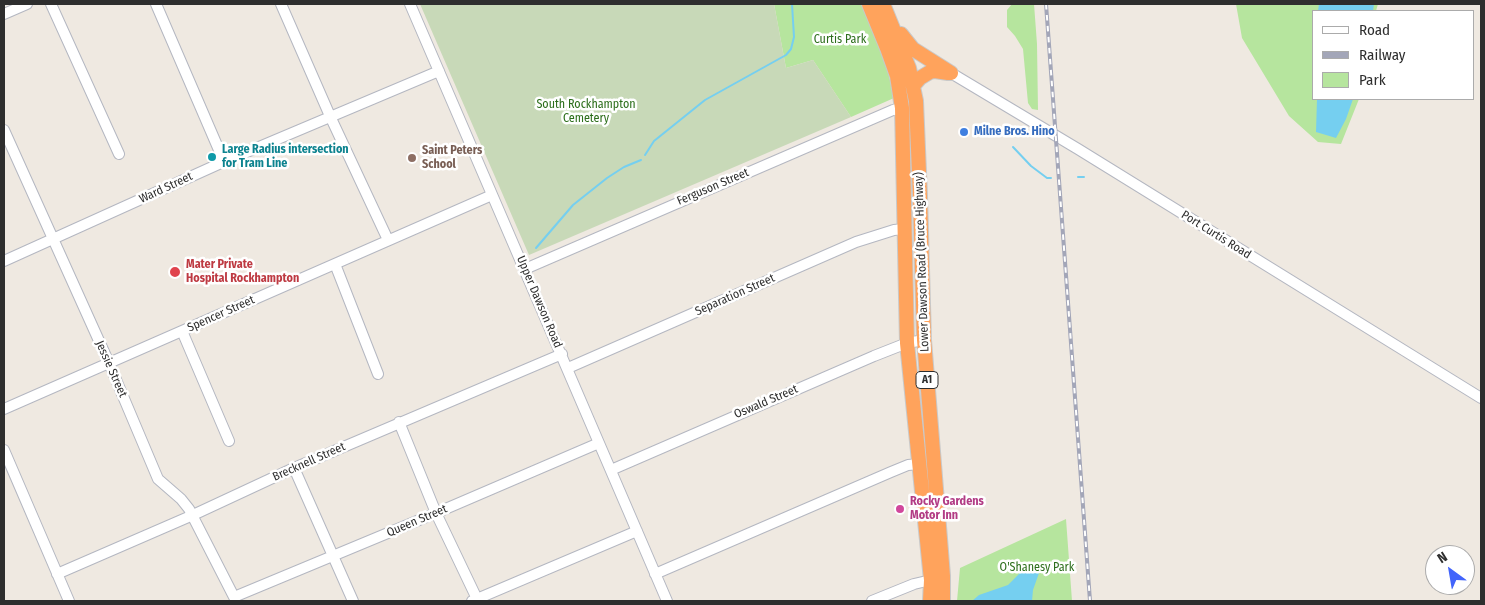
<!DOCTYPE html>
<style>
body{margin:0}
#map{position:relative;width:1485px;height:605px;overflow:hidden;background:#efe9e1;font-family:"Fira Sans Condensed",sans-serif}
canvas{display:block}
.frame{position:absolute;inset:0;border:5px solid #2e2e2e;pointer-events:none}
.legend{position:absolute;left:1312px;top:10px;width:162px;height:90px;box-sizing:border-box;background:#fff;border:1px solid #ababab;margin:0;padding:6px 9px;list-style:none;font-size:15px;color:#2e2e2e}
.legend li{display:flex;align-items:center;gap:10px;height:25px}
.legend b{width:25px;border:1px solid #ababab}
.north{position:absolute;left:1425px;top:545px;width:50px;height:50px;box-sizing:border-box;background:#fff;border:1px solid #ababab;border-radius:50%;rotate:328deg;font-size:14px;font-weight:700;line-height:20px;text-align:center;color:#2e2e2e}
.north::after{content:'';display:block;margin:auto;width:18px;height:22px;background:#4264fb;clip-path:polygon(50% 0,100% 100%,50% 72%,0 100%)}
</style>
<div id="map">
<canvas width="1485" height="605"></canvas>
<div class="frame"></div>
<ul class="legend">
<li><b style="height:6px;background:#fff"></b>Road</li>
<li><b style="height:6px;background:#a3a6b8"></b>Railway</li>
<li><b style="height:14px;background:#b6e59e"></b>Park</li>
</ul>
<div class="north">N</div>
</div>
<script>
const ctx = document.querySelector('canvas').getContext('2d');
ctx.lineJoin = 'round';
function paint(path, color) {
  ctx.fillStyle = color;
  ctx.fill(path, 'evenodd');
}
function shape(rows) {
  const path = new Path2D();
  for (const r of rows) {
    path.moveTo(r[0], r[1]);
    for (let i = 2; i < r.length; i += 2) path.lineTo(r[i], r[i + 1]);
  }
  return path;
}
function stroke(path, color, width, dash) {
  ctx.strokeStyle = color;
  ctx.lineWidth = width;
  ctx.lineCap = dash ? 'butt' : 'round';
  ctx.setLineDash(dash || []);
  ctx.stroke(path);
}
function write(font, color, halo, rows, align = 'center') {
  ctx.font = font + ' "Fira Sans Condensed",sans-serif';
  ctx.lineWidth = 5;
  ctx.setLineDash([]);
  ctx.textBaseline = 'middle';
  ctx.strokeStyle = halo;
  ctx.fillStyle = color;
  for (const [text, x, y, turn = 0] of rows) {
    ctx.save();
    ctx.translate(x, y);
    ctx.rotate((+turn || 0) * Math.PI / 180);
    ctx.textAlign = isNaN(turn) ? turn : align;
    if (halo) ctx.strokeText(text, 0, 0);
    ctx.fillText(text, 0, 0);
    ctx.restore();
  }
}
paint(shape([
 [774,4,861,4,885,58,894,98,851,117,813,60,786,68],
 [1012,4,1034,4,1037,44,1038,110,1032,109,1028,103,1023,49,1015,36,1007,27,1007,10],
 [1236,4,1378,4,1376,11,1314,11,1314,99,1359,99,1341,144,1318,142,1289,116,1242,38],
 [1066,519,1072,601,957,601,960,568]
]), '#b6e59e');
paint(shape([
 [420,4,774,4,786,68,813,60,851,117,529,255]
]), '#c8d9b8');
paint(shape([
 [1319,4,1374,4,1373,11,1318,11],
 [1317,99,1353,99,1346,119,1336,138,1316,132],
 [1030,565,1035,566,1039,573,1033,590,1032,601,972,601,979,595,1008,585,1024,569]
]), '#75cff0');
stroke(shape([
 [1013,147,1031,166,1047,178,1051,178],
 [645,155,654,141,705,100,786,55,791,49,794,37,792,4],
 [1078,177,1084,177],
 [536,248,573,205,607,178,624,167,641,160]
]), '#75cff0', 2);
const minor = shape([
 [51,4,119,154],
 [156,4,219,150,221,163],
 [281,4,330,116,388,240],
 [410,4,667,601],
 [4,14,27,4],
 [951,73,1078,149,1481,398],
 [4,130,109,363,158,479,181,499,189,509,234,597,436,513,599,443],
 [4,261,221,163,439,71],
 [335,264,378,374],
 [525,269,893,110,902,108],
 [182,331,229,441],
 [568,368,856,242,894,230,904,229],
 [4,409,492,195],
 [399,422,436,513,478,601],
 [4,450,69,601],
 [294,468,353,601],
 [611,470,874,356,907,343,924,340],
 [57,574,193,515,294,468,562,354],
 [655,574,891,472,908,465,919,464],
 [472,601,637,531],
 [872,601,914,584,931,580]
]);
const highway = shape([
 [869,4,887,48,897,76,902,108,907,343,931,580,930,601],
 [883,4,909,68,916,101,920,196,924,340,943,576,943,601],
 [901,34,913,49,951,73],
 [913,86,920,78,930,72,935,71,948,73]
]);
stroke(minor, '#b4b7c1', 12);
stroke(highway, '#c9c9c9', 16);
stroke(minor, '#fff', 10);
stroke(highway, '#ffa35c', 14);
const rail = shape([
 [1046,4,1090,601]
]);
stroke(rail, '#a3a6b8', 4);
stroke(rail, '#fff', 2, [5.5]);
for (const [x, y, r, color] of [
 [964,132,5,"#3f7fe0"],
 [212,157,5,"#0f9aa8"],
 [412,158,5,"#8d6e63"],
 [175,272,6,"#e0444e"],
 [900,509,5,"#d1479c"]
]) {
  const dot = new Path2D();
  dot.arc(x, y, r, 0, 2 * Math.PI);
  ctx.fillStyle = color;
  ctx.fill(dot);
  stroke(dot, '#fff', 2);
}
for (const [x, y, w] of [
 [927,380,22]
]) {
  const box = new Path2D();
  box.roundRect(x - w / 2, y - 8.5, w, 17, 4);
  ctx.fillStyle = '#fff';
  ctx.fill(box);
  stroke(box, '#2e2e2e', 1);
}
write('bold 11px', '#2e2e2e', null, [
 ["A1",927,380]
]);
write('12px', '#2c6e1b', '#fff', [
 ["Curtis Park",840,40],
 ["South Rockhampton",586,105],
 ["Cemetery",586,119],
 ["O'Shanesy Park",1037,568]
]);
write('bold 12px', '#366cbe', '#fff', [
 ["Milne Bros. Hino",974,132]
], 'left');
write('bold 12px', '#0d838f', '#fff', [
 ["Large Radius intersection",222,150],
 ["for Tram Line",222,164]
], 'left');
write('bold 12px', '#785e54', '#fff', [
 ["Saint Peters",422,151],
 ["School",422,165]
], 'left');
write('12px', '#2e2e2e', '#fff', [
 ["Ferguson Street",713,187,-23],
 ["Ward Street",166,188,-25],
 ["Port Curtis Road",1216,235,32],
 ["Lower Dawson Road (Bruce Highway)",922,262,-92],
 ["Separation Street",735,295,-24],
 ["Upper Dawson Road",539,302,67],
 ["Spencer Street",221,314,-24],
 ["Jessie Street",111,369,66],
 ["Oswald Street",766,402,-23],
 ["Brecknell Street",309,462,-24],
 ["Queen Street",417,521,-23]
]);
write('bold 12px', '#be3a42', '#fff', [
 ["Mater Private",186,265],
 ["Hospital Rockhampton",186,279]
], 'left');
write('bold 12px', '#b23c85', '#fff', [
 ["Rocky Gardens",910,502],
 ["Motor Inn",910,516]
], 'left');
</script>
